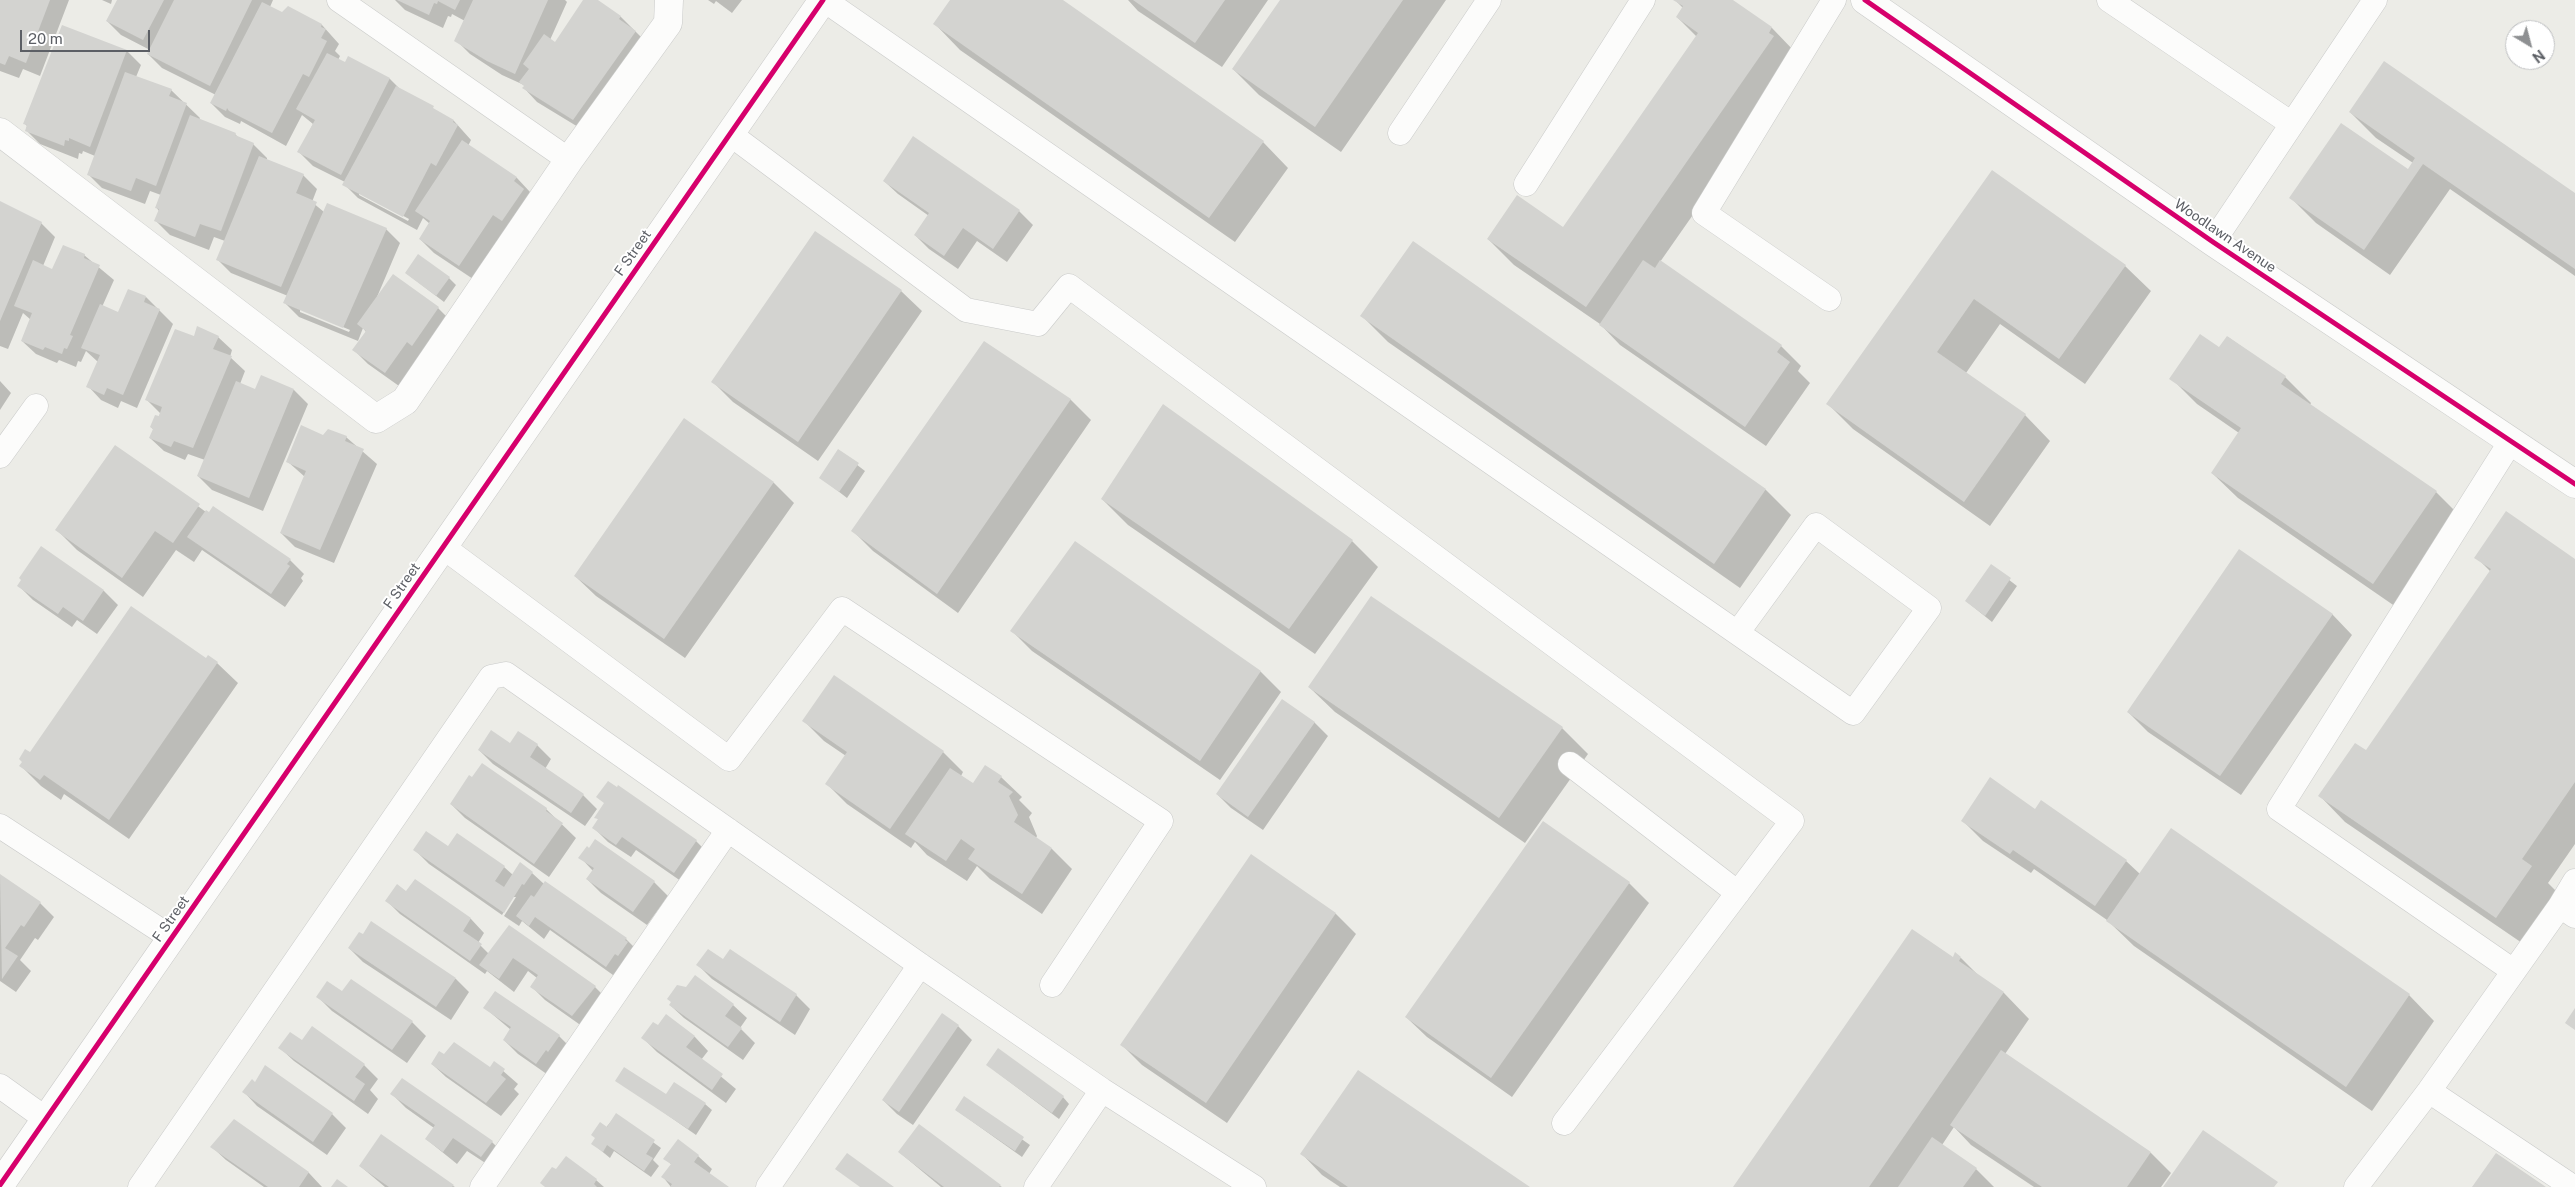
<!DOCTYPE html>
<style>
body{margin:0}
#map{position:relative;width:2575px;height:1187px;overflow:hidden;background:#ecece7;font-family:"Public Sans",sans-serif}
canvas{display:block}
.north{position:absolute;left:2505px;top:20px;width:50px;height:50px;box-sizing:border-box;background:#fff;border:1px solid #bebfc1;border-radius:50%;rotate:143deg;font-size:14px;font-weight:700;line-height:20px;text-align:center;color:#5c5f65}
.north::after{content:'';display:block;margin:auto;width:18px;height:22px;background:#8e9092;clip-path:polygon(50% 0,100% 100%,50% 72%,0 100%)}
.scale{position:absolute;left:20px;top:30px;width:130px;height:22px;box-sizing:border-box;border:2px solid #5c5f65;border-top:0;padding-left:6px;font-size:15px;line-height:18px;white-space:nowrap;color:#5c5f65;-webkit-text-stroke:4px #fff;paint-order:stroke}
</style>
<div id="map">
<canvas width="2575" height="1187"></canvas>
<div class="north">N</div>
<div class="scale">20 m</div>
</div>
<script>
const ctx = document.querySelector('canvas').getContext('2d');
ctx.lineJoin = 'round';
function paint(path, color) {
  ctx.fillStyle = color;
  ctx.fill(path, 'evenodd');
}
function shape(rows) {
  const path = new Path2D();
  for (const r of rows) {
    path.moveTo(r[0], r[1]);
    for (let i = 2; i < r.length; i += 2) path.lineTo(r[i], r[i + 1]);
  }
  return path;
}
function stroke(path, color, width, dash) {
  ctx.strokeStyle = color;
  ctx.lineWidth = width;
  ctx.lineCap = dash ? 'butt' : 'round';
  ctx.setLineDash(dash || []);
  ctx.stroke(path);
}
function write(font, color, halo, rows, align = 'center') {
  ctx.font = font + ' "Public Sans",sans-serif';
  ctx.lineWidth = 4;
  ctx.setLineDash([]);
  ctx.textBaseline = 'middle';
  ctx.strokeStyle = halo;
  ctx.fillStyle = color;
  for (const [text, x, y, turn = 0] of rows) {
    ctx.save();
    ctx.translate(x, y);
    ctx.rotate((+turn || 0) * Math.PI / 180);
    ctx.textAlign = isNaN(turn) ? turn : align;
    if (halo) ctx.strokeText(text, 0, 0);
    ctx.fillText(text, 0, 0);
    ctx.restore();
  }
}
paint(shape([
 [0,0,69,0,40,76,23,69,19,78,0,71],
 [102,0,112,0,111,4],
 [118,0,273,0,270,7,283,13,289,8,322,25,339,44,335,51,340,56,338,60,346,64,349,58,390,79,401,90,454,121,471,140,468,146,517,178,530,192,529,195,537,203,473,279,434,253,420,239,430,224,423,218,417,230,358,198,344,184,345,182,313,166,299,152,313,124,302,115,286,146,241,121,240,124,225,117,211,103,216,95,162,68,148,54,150,50,121,35,107,21],
 [359,192,409,219,408,221,359,195],
 [395,0,565,0,567,2,550,40,555,44,585,0,596,0,621,17,649,45,588,133,537,102,524,88,524,85,502,75,470,54,456,40,465,21,452,14,451,17,448,16,443,28,405,10],
 [708,0,742,0,732,13,716,1,714,4],
 [952,0,1061,0,1263,142,1288,168,1235,242,960,50,935,24],
 [1128,0,1268,0,1222,67,1138,11],
 [1282,0,1446,0,1341,152,1259,95,1233,69],
 [1675,0,1731,0,1772,28,1797,54,1799,63,1660,262,1781,346,1801,366,1798,371,1810,383,1766,446,1620,345,1600,324,1514,265,1488,239,1563,229,1697,37,1677,17,1683,8],
 [62,27,127,51,141,65,136,77,171,90,200,118,199,120,235,134,240,139,253,144,267,158,267,160,303,175,317,189,312,202,324,212,386,229,400,243,377,297,438,308,452,322,399,386,368,364,354,350,366,332,363,328,358,341,299,317,285,303,288,296,231,273,218,260,225,241,214,237,209,250,170,235,156,221,159,211,156,207,161,195,150,191,145,204,102,188,88,174,95,156,83,151,82,154,79,153,78,159,40,144,26,130,27,126,25,124],
 [300,309,350,330,349,332,300,312],
 [2350,112,2575,194,2575,276,2450,189,2390,275,2316,223,2291,198,2408,171,2413,163,2376,138],
 [913,138,1019,211,1033,225,1007,262,977,241,958,269,929,249,915,235,929,216,898,194,884,181],
 [1993,172,2125,266,2151,291,2085,384,2000,324,1966,373,2025,415,2050,441,1990,526,1853,429,1828,404],
 [0,202,41,223,55,237,43,266,53,271,84,255,114,280,102,307,119,313,146,297,173,324,137,408,121,401,118,408,101,400,88,386,98,362,86,351,81,362,78,361,76,367,59,360,57,363,36,354,22,341,31,320,23,313,8,349,0,346],
 [1414,243,1766,490,1791,515,1740,588,1388,342,1362,316],
 [406,273,449,278,456,285,444,302],
 [901,291,922,311,818,461,733,402,713,382],
 [218,337,232,350,230,357,245,371,240,384,255,391,294,390,308,404,263,511,212,490,198,476,205,460,188,454,185,460,164,451,150,438,154,430,151,427,159,418,160,413,146,399,194,338],
 [2228,337,2285,377,2311,403,2310,405,2436,492,2462,518,2399,609,2238,498,2212,473,2239,433,2197,404,2171,378,2220,349],
 [0,381,11,393,0,410],
 [1070,399,1091,420,958,613,873,551,853,531],
 [1163,405,1352,541,1378,567,1315,654,1128,525,1102,499],
 [684,420,774,483,794,503,685,658,596,596,575,576],
 [323,437,346,437,377,464,334,563,295,547,281,533,305,477,287,461],
 [116,447,206,512,290,560,304,574,301,578,303,581,285,607,202,550,194,562,176,550,143,597,77,550,57,530],
 [839,451,865,471,847,498,821,478],
 [1076,543,1261,672,1281,692,1220,780,1032,651,1012,631],
 [41,548,104,591,118,605,97,634,77,620,72,627,33,600,19,586],
 [2476,557,2575,560,2575,844,2548,883,2557,892,2522,943,2345,822,2320,796,2366,752,2491,572],
 [1991,566,2017,586,1992,622,1966,601],
 [2332,614,2352,635,2241,795,2148,732,2128,712],
 [207,660,217,663,238,683,129,839,64,794,61,800,41,786,21,766],
 [1309,687,1562,728,1588,754,1525,843,1335,712],
 [804,721,943,752,963,772,961,776,973,785,985,767,1001,777,1022,797,1019,800,1032,813,1029,817,1037,836,1036,838,1052,849,1072,869,1042,914,990,879,977,866,967,881,927,855,915,842,911,848,847,804,827,784,846,756,824,741],
 [1314,722,1328,736,1263,830,1231,808,1217,794],
 [511,744,537,745,551,759,545,769,583,795,597,809,585,826,493,764,479,750],
 [618,787,696,841,710,855,688,886,636,850,631,857,608,842,594,828,599,820,596,817],
 [451,804,546,809,576,838,549,877,465,818],
 [2036,810,2126,861,2140,874,2409,995,2434,1021,2372,1111,2134,946,2107,920,2034,869,2031,873,1983,841,1962,820],
 [449,848,504,867,513,875,532,873,544,884,626,939,640,953,620,980,550,930,544,939,522,921,519,926,504,916,516,897,513,897,502,915,429,864,415,850],
 [1251,856,1336,914,1356,934,1227,1123,1142,1065,1122,1045],
 [580,857,654,882,668,896,647,925,601,893,587,879,593,871],
 [0,875,40,903,54,917,38,940,35,938,20,960,31,971,16,992,0,981],
 [415,880,471,919,484,933,478,943,489,954,509,927,595,987,609,1001,586,1029,545,1000,531,986,537,978,528,971,514,992,487,971,485,974,400,914,386,900,406,892],
 [1629,883,1649,903,1512,1097,1427,1037,1406,1017],
 [349,948,456,979,469,992,451,1020,363,962],
 [1961,958,1981,978,2004,993,2029,1019,2005,1054,2151,1153,2171,1173,2161,1187,2034,1187,1971,1145,1954,1127,1942,1145,1976,1169,1994,1187,1735,1187,1953,959],
 [723,960,796,995,810,1009,795,1035,712,979,698,965],
 [342,993,412,1022,426,1036,407,1063,332,1011,318,997],
 [670,1005,733,1005,747,1018,740,1028,755,1043,743,1060,684,1018],
 [485,1008,559,1036,573,1050,551,1077,518,1054,504,1040,511,1030],
 [666,1016,695,1037,708,1051,701,1060,736,1089,726,1103,657,1052,643,1038,659,1027],
 [958,1026,972,1040,913,1125,897,1114,883,1100],
 [302,1041,364,1065,378,1079,370,1090,378,1099,368,1114,294,1061,280,1048],
 [494,1063,518,1084,514,1089,519,1094,501,1116,446,1077,432,1064,490,1069],
 [266,1067,332,1114,346,1128,327,1155,257,1106,244,1092,255,1083],
 [995,1071,1063,1097,1069,1104,1059,1119],
 [617,1080,666,1096,705,1104,712,1110,696,1135],
 [392,1094,492,1142,506,1156,496,1170,467,1151,457,1164,426,1139,434,1128,406,1108],
 [964,1098,1030,1145,1022,1157,956,1110],
 [616,1115,661,1148,653,1160,659,1166,651,1177,614,1151,610,1158,593,1144],
 [234,1121,309,1173,322,1187,264,1187,226,1160,212,1147],
 [899,1152,1000,1186,1002,1187,941,1187],
 [1302,1154,1528,1187,1340,1187,1322,1175],
 [698,1156,712,1169,709,1174,727,1187,671,1187,663,1177,672,1165,665,1159],
 [360,1166,453,1186,455,1187,385,1187],
 [596,1180,604,1187,546,1187]
]), '#0003');
paint(shape([
 [0,0,50,0,26,63,9,56,5,65,0,63],
 [117,0,164,0,143,40,106,21],
 [174,0,252,0,210,86,147,54],
 [397,0,460,0,455,10,438,1,437,4,434,3,429,15],
 [473,0,548,0,515,74,487,61,454,41],
 [583,0,598,0,621,16,619,19,636,31,573,120,522,88,524,86,519,82,529,69,523,64,544,34,555,42],
 [950,0,1063,0,1264,141,1209,218,933,24],
 [1133,0,1225,0,1195,43],
 [1280,0,1403,0,1315,127,1232,69],
 [1673,0,1733,0,1772,27,1769,33,1774,36,1586,307,1487,239,1517,195,1563,227,1698,33,1676,17,1683,6],
 [262,2,282,12,288,6,322,24,321,27,326,29,321,38,327,41,309,77,303,74,272,133,229,111,227,108,226,111,210,103],
 [62,25,127,50,90,147,69,138,69,141,65,140,64,146,25,131,27,125,23,124],
 [327,53,345,62,348,56,390,78,341,175,297,152,315,120,296,109],
 [2384,61,2575,193,2575,269,2423,164,2364,250,2289,198,2341,123,2408,169,2415,158,2349,112],
 [125,72,172,89,169,96,187,103,156,186,136,178,131,191,87,175],
 [396,86,434,106,433,108,454,120,453,122,458,125,436,166,431,163,403,217,342,185],
 [190,115,236,133,235,135,254,143,221,231,200,224,195,237,154,221,159,209,155,208],
 [913,136,1020,210,993,249,963,228,944,256,914,235,929,213,883,181],
 [462,140,517,177,514,181,524,189,502,221,493,215,459,266,419,239,430,221,415,211],
 [259,156,304,174,296,193,317,202,281,287,216,260],
 [1992,170,2126,265,2059,359,1974,299,1937,352,2026,414,1964,502,1826,404],
 [0,201,42,222,0,321],
 [327,203,387,228,343,328,283,303],
 [815,231,902,290,798,442,711,382],
 [1413,241,1766,489,1714,564,1360,316],
 [63,245,85,254,84,258,100,265,70,335,73,336,67,349,64,348,62,354,45,347,43,350,21,341,32,313,14,306,33,260,52,269],
 [418,254,450,277,436,296,405,273],
 [1643,260,1655,268,1660,260,1782,345,1777,352,1790,362,1745,427,1599,325],
 [393,274,439,307,412,346,407,342,385,373,352,350,366,331,357,324],
 [128,289,146,296,144,302,160,309,123,395,107,388,104,395,86,387,100,355,81,348,100,304,118,312],
 [197,326,219,336,213,349,232,356,193,448,174,441,171,447,149,438,153,429,150,427,155,415,159,416,162,407,145,400,175,329,194,336],
 [2200,334,2219,347,2227,336,2286,376,2281,384,2437,491,2373,584,2211,473,2241,428,2169,379],
 [984,341,1071,399,937,594,851,531],
 [261,375,294,389,249,498,197,476,236,381,255,389],
 [1163,404,1353,540,1289,629,1101,499],
 [684,418,774,482,664,639,574,576],
 [301,425,323,435,328,429,347,436,345,441,364,449,320,550,280,533,306,471,286,462],
 [115,445,200,504,173,543,155,531,122,578,55,530],
 [838,449,859,463,839,492,819,478],
 [213,506,291,559,287,564,290,566,271,594,187,537,206,510,209,512],
 [2506,511,2575,559,2575,782,2522,859,2532,866,2496,918,2318,796,2355,743,2366,750,2491,569,2474,558],
 [1075,541,1261,671,1200,761,1010,631],
 [41,546,104,590,83,621,63,607,58,614,17,586,21,580,19,578],
 [2239,549,2333,614,2220,776,2127,712],
 [1991,564,2011,578,1985,616,1965,601],
 [1371,596,1563,727,1499,818,1308,687],
 [131,606,206,658,208,655,218,662,109,820,44,775,40,780,19,766,22,762,19,759,25,749,30,752],
 [834,675,944,751,890,829,825,784,847,752,802,721],
 [1282,699,1315,722,1248,817,1216,794],
 [491,730,510,743,518,731,538,744,530,757,584,794,571,813,478,750],
 [482,763,547,808,546,811,563,823,534,864,450,804,469,775,472,777],
 [985,765,1002,776,998,782,1013,792,1009,796,1018,815,1014,822,1052,848,1022,894,968,859,975,849,961,839,946,861,905,834,950,768,973,783],
 [1990,777,2035,809,2041,800,2127,860,2095,906,2013,850,2010,854,1961,821],
 [608,781,617,787,618,785,697,840,674,873,622,837,616,845,592,828,598,819,594,818,604,803,596,797],
 [1543,821,1630,882,1491,1078,1405,1017],
 [2171,828,2410,994,2346,1087,2106,921],
 [426,831,448,846,457,833,505,866,495,881,504,887,520,862,533,872,524,885,522,884,504,913,413,850],
 [595,839,655,881,633,912,586,879,594,868,578,858,587,846,589,848],
 [1251,854,1336,913,1206,1103,1120,1045],
 [0,874,41,902,24,927,21,925,5,948,18,956,2,979],
 [415,879,471,918,463,931,482,944,470,961,385,901,397,884,406,891],
 [545,881,627,938,625,940,628,942,618,956,615,954,606,967,535,917,529,926,516,916,531,895,534,897],
 [371,921,456,978,436,1007,348,948,359,932,363,934],
 [509,925,596,986,572,1016,530,987,538,975,513,958,499,979,479,965],
 [1912,929,1953,957,1955,952,1961,957,1959,961,2004,992,1869,1187,1733,1187],
 [708,949,723,959,730,949,797,994,780,1022,696,965],
 [695,975,734,1004,725,1016,742,1028,728,1047,669,1005,671,1002,667,999,677,985,686,987],
 [351,979,413,1021,392,1050,316,997,327,981,342,991],
 [495,991,560,1035,548,1052,546,1050,536,1064,503,1040,511,1027,483,1008],
 [2575,1008,2575,1030,2565,1023],
 [942,1013,959,1025,899,1112,882,1100],
 [666,1014,695,1036,686,1047,723,1074,712,1090,641,1038,653,1022,658,1025],
 [312,1026,365,1064,355,1077,365,1084,354,1101,278,1048,290,1032,302,1040],
 [454,1042,490,1067,494,1061,505,1069,501,1075,506,1079,486,1103,431,1064,439,1051,444,1054],
 [998,1048,1064,1096,1052,1113,986,1065],
 [2001,1050,2151,1152,2127,1187,2042,1187,1950,1125],
 [265,1065,333,1113,313,1142,242,1092,252,1079,255,1082],
 [624,1067,666,1094,674,1082,706,1103,688,1129,615,1081],
 [1358,1070,1530,1187,1348,1187,1300,1154],
 [402,1078,493,1141,481,1157,453,1138,443,1152,425,1139,435,1125,390,1094],
 [964,1096,1024,1137,1015,1151,955,1110],
 [616,1113,655,1140,646,1154,653,1158,644,1171,607,1145,603,1152,591,1144,595,1138,591,1135,600,1122,607,1127],
 [234,1119,309,1172,299,1187,268,1187,210,1147],
 [919,1124,1001,1185,999,1187,944,1187,898,1152],
 [2203,1130,2278,1182,2274,1187,2163,1187],
 [381,1134,454,1185,452,1187,389,1187,359,1166],
 [1932,1137,1977,1168,1963,1187,1898,1187],
 [678,1139,699,1155,694,1162,729,1187,670,1187,672,1184,661,1177,671,1164,663,1159],
 [847,1153,894,1187,860,1187,835,1169],
 [2496,1153,2546,1187,2472,1187],
 [566,1156,597,1179,594,1184,597,1187,545,1187,540,1183,552,1167,556,1169],
 [337,1179,348,1187,331,1187]
]), '#d3d3d0');
const lane = shape([
 [339,0,569,160],
 [824,0,1853,713,1929,608,1816,525,1738,632],
 [2109,0,2292,124],
 [1400,133,1489,0],
 [730,134,966,310,1038,324,1069,286,1792,821,1564,1123],
 [1526,184,1643,0],
 [2213,242,2375,0],
 [1829,299,1704,213,1834,0],
 [2511,441,2279,809,2512,970],
 [0,456,36,406],
 [443,547,729,759,842,609,1161,821,1052,985],
 [1570,764,1738,893],
 [0,826,172,938],
 [2560,906,2575,881],
 [0,1086,46,1119],
 [2429,1091,2573,1187],
 [140,1187,491,677,506,674,920,965,1102,1090,1254,1187],
 [482,1187,728,830],
 [768,1187,920,965],
 [1036,1187,1102,1090],
 [2356,1187,2429,1091,2560,906,2575,916]
]);
const street = shape([
 [1865,0,2213,242,2575,484],
 [0,132,376,419,405,401,569,160,668,23,669,0]
]);
const secondary = shape([
 [0,1185,823,0]
]);
stroke(lane, '#c9cac9', 25);
stroke(street, '#c9cac9', 29);
stroke(secondary, '#c9c9c8', 29);
stroke(lane, '#fcfcfb', 24);
stroke(street, '#fcfcfb', 28);
stroke(secondary, '#fcfcfb', 28);
stroke(shape([
 [1865,0,2213,242,2575,484],
 [0,1185,823,0]
]), '#d6006c', 5);
write('14px', '#5c5f65', '#fff', [
 ["Woodlawn Avenue",2225,236,34],
 ["F Street",633,253,-55],
 ["F Street",402,586,-55],
 ["F Street",171,919,-55]
]);
</script>
